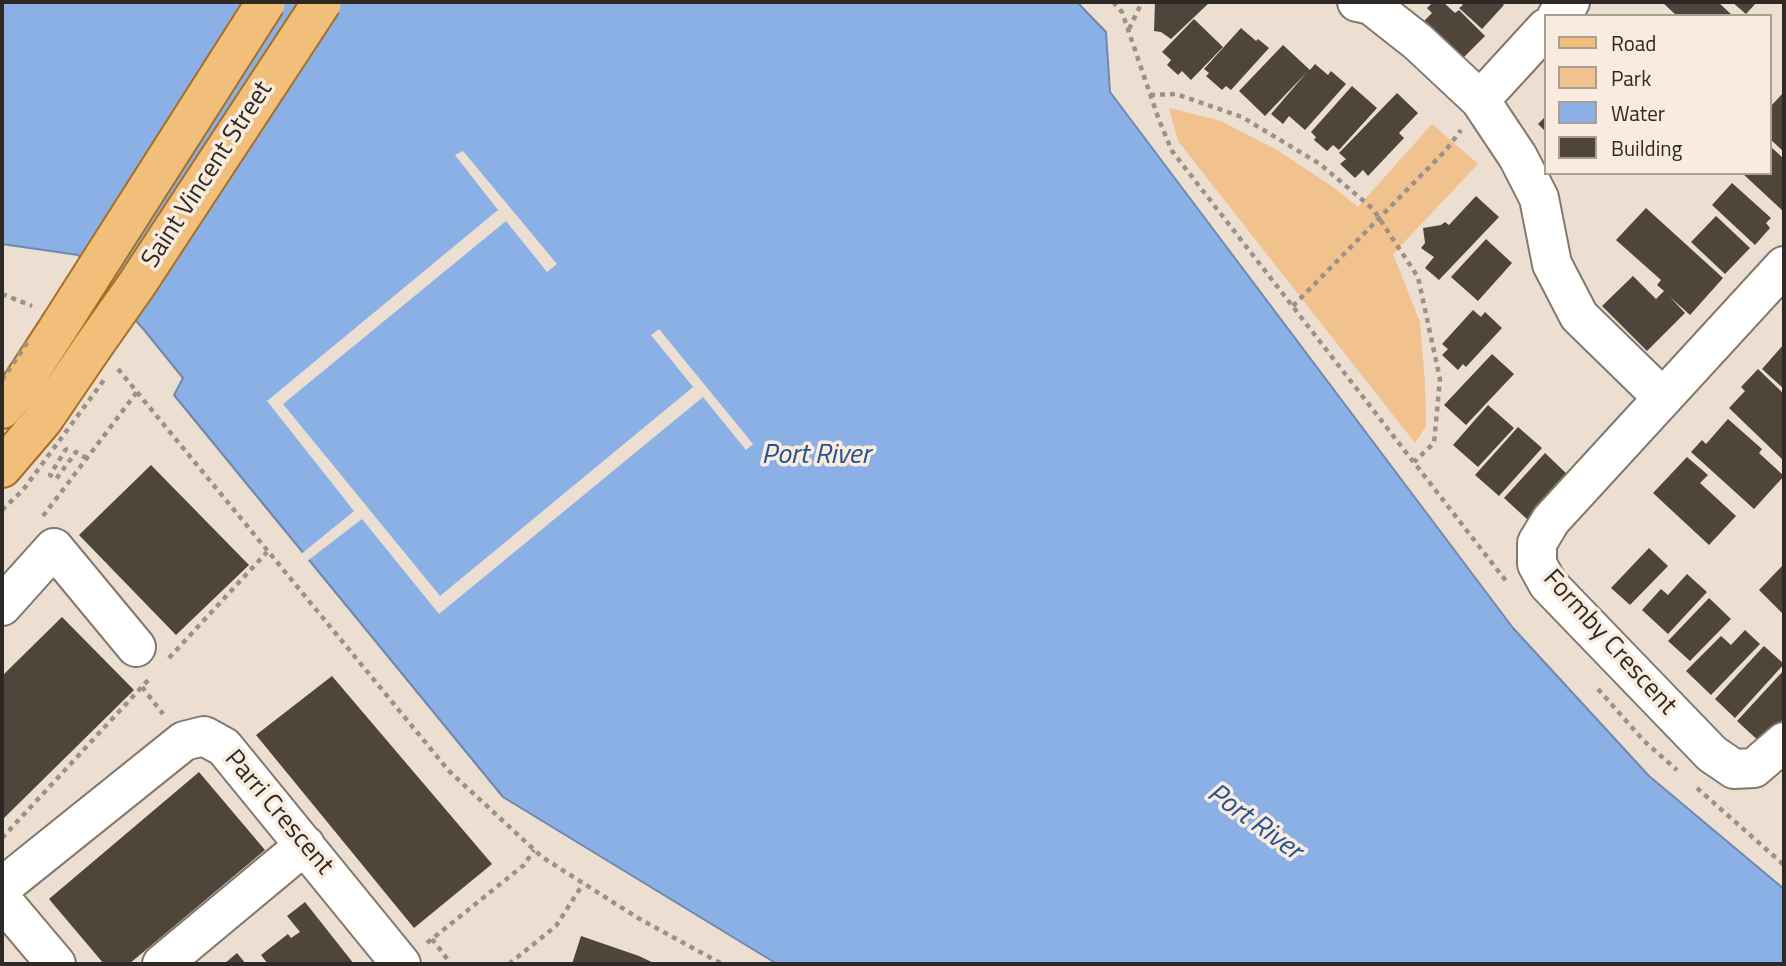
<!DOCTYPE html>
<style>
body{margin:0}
#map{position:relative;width:1786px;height:966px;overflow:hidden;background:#ecdfd1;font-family:"Titillium Web",sans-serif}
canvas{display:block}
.frame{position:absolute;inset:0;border:4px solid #2e2924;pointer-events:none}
.legend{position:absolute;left:1544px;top:14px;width:228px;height:161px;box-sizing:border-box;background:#f9ecde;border:2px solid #a89e94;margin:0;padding:9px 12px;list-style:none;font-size:21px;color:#2e2924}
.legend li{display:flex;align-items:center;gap:14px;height:35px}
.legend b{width:35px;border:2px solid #a89e94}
</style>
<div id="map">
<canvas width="1786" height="966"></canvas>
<div class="frame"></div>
<ul class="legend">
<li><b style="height:9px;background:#f1bf7a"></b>Road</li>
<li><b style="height:19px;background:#f1c18e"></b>Park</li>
<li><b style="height:19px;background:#8bb0e6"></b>Water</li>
<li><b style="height:19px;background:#4f453a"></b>Building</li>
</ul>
</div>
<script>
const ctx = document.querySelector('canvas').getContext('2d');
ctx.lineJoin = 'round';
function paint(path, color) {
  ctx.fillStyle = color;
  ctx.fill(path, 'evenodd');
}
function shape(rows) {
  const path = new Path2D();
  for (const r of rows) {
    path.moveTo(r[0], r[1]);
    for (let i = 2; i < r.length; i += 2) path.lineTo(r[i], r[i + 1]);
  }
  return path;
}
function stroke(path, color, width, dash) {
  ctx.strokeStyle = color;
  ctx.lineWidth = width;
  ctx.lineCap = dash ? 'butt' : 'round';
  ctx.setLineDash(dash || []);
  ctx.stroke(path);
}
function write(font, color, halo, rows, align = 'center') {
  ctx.font = font + ' "Titillium Web",sans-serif';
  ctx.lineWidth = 7;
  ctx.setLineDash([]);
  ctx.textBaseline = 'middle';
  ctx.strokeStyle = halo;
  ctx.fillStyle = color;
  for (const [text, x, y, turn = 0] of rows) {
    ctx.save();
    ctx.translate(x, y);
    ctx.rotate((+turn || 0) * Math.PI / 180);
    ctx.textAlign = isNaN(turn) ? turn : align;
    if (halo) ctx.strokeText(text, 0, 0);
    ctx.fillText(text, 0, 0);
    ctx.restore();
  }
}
paint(shape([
 [1169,108,1221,121,1277,150,1333,187,1358,207,1432,124,1478,164,1393,254,1420,322,1425,383,1426,426,1415,443,1178,141]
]), '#f1c18e');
const water = shape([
 [2,2,1077,2,1106,32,1110,92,1513,628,1649,776,1784,889,1784,964,777,964,503,797,174,395,183,378,145,331,78,255,2,244,2,2]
]);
paint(water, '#8bb0e6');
stroke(water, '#6f88ac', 2);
paint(shape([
 [463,151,557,264,547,272,506,221,283,404,440,596,693,387,651,335,659,329,753,444,746,450,703,397,439,614,362,519,306,562,300,555,354,511,267,401,498,210,455,155]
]), '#ecdfd1');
paint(shape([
 [1155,2,1210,2,1171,39,1161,32,1154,31],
 [1433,2,1443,2,1455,13,1459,10,1485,36,1461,60,1423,22,1432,13,1427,8],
 [1459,2,1500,2,1504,5,1482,29,1459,8,1463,5],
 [1662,2,1718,2,1733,16,1677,16],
 [1732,2,1757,2,1746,14],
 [1194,19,1223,47,1191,80,1182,71,1178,75,1167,65,1171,60,1162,52],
 [1241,28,1256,41,1258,39,1269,48,1231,90,1226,86,1222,90,1206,76,1209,73,1204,69],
 [1283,45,1310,70,1315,64,1328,75,1331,71,1346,84,1305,130,1289,116,1283,124,1271,114,1307,72,1265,116,1239,91],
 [1352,86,1377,108,1339,150,1333,145,1327,151,1314,140,1316,137,1311,132],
 [1784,92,1784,152,1770,139,1770,107],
 [1397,93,1418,113,1399,133,1404,138,1368,176,1363,170,1355,178,1340,164,1346,159,1339,153],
 [1546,116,1546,132,1538,124],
 [1770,146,1784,159,1784,212,1742,173,1770,173],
 [1732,183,1771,218,1766,223,1770,228,1755,245,1712,205],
 [1476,196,1499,217,1439,280,1425,268,1434,257,1421,248,1425,243,1423,228,1441,225,1445,222,1449,225],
 [1646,208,1723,278,1690,315,1670,297,1685,313,1647,351,1602,306,1633,276,1656,299,1664,291,1657,285,1661,280,1616,240],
 [1716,216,1750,248,1725,274,1691,242],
 [1486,239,1512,263,1478,301,1451,277],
 [1473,310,1481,317,1485,312,1502,328,1466,367,1463,364,1458,370,1442,355,1448,349,1442,344],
 [1784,344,1784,389,1762,369],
 [1492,354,1514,374,1466,425,1444,405],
 [1758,369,1784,394,1784,461,1729,408,1745,391,1741,387],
 [1488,405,1514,428,1478,467,1453,445],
 [1728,419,1762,449,1759,453,1784,476,1754,509,1691,452,1702,440,1706,444],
 [1518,427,1542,448,1499,496,1475,475],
 [1545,453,1569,476,1528,520,1504,498],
 [1687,457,1708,475,1700,483,1736,516,1709,545,1653,493],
 [151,465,249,565,176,635,79,535],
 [1649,548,1668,566,1630,605,1611,588],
 [1784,564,1784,615,1759,590],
 [1687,574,1707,592,1668,634,1642,610,1661,589,1668,595],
 [1709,598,1731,619,1690,661,1668,641],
 [62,617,134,690,2,820,2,676],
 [1745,630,1760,644,1711,695,1686,671,1721,636,1731,645],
 [1764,646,1784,664,1735,718,1715,699],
 [1784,670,1784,718,1761,743,1737,721],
 [332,676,492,864,414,928,256,735],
 [199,772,265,850,129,964,104,964,49,899],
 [305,902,354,964,268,964,261,955,288,934,291,938,300,932,287,916],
 [581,936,639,956,656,964,572,964],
 [237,953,246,964,224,964]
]), '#4f453a');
const minor = shape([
 [1357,2,1371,5,1418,42,1480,100,1518,157,1539,198,1552,264,1579,316,1662,397],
 [1557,16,1570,2],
 [1480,100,1546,28],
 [1784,266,1551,520,1537,543,1537,564,1548,584,1712,754,1734,769,1754,768,1784,742],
 [2,606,54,548,136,647],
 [2,887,184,741,204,736,224,747,401,964],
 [2,900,56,964],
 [162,964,305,845]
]);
const major = shape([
 [2,409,16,393,59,327],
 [2,468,43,420,92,348]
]);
stroke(minor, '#83786c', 42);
stroke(major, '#a66f23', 42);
stroke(shape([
 [1113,2,1122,12,1159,120,1172,151,1506,581],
 [1129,29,1142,2],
 [1150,95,1176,94,1242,117,1320,164,1373,209,1418,277,1440,379,1434,443,1414,462],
 [2,294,32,306],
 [1293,306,1446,150,1461,130],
 [118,369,449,771,542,857,638,918,722,964],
 [65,448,66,449,50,475,56,479,76,452,86,458],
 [43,516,137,392],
 [169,658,267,552],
 [142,687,163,714],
 [1598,689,1644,741,1677,770],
 [1697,788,1784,865],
 [2,838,151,677],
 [432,939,451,964],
 [427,943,524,865,534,850],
 [509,964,556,926,583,884]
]), '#9b9187', 4.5, [5, 5]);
stroke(minor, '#fff', 38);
stroke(major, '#f1bf7a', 38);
const majorBridge = shape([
 [59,327,266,2],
 [92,348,137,284,322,2]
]);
stroke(majorBridge, '#a66f23', 42, []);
stroke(shape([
 [2,380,29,340],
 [2,510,23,490,104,380]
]), '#9b9187', 4.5, [5, 5]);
stroke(majorBridge, '#f1bf7a', 38);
write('26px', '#2e2924', '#f9ecde', [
 ["Saint Vincent Street",208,175,-57],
 ["Formby Crescent",1609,643,48],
 ["Parri Crescent",278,813,50]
]);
write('italic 28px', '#255293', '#f9ecde', [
 ["Port River",816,456],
 ["Port River",1254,823,36]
]);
</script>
